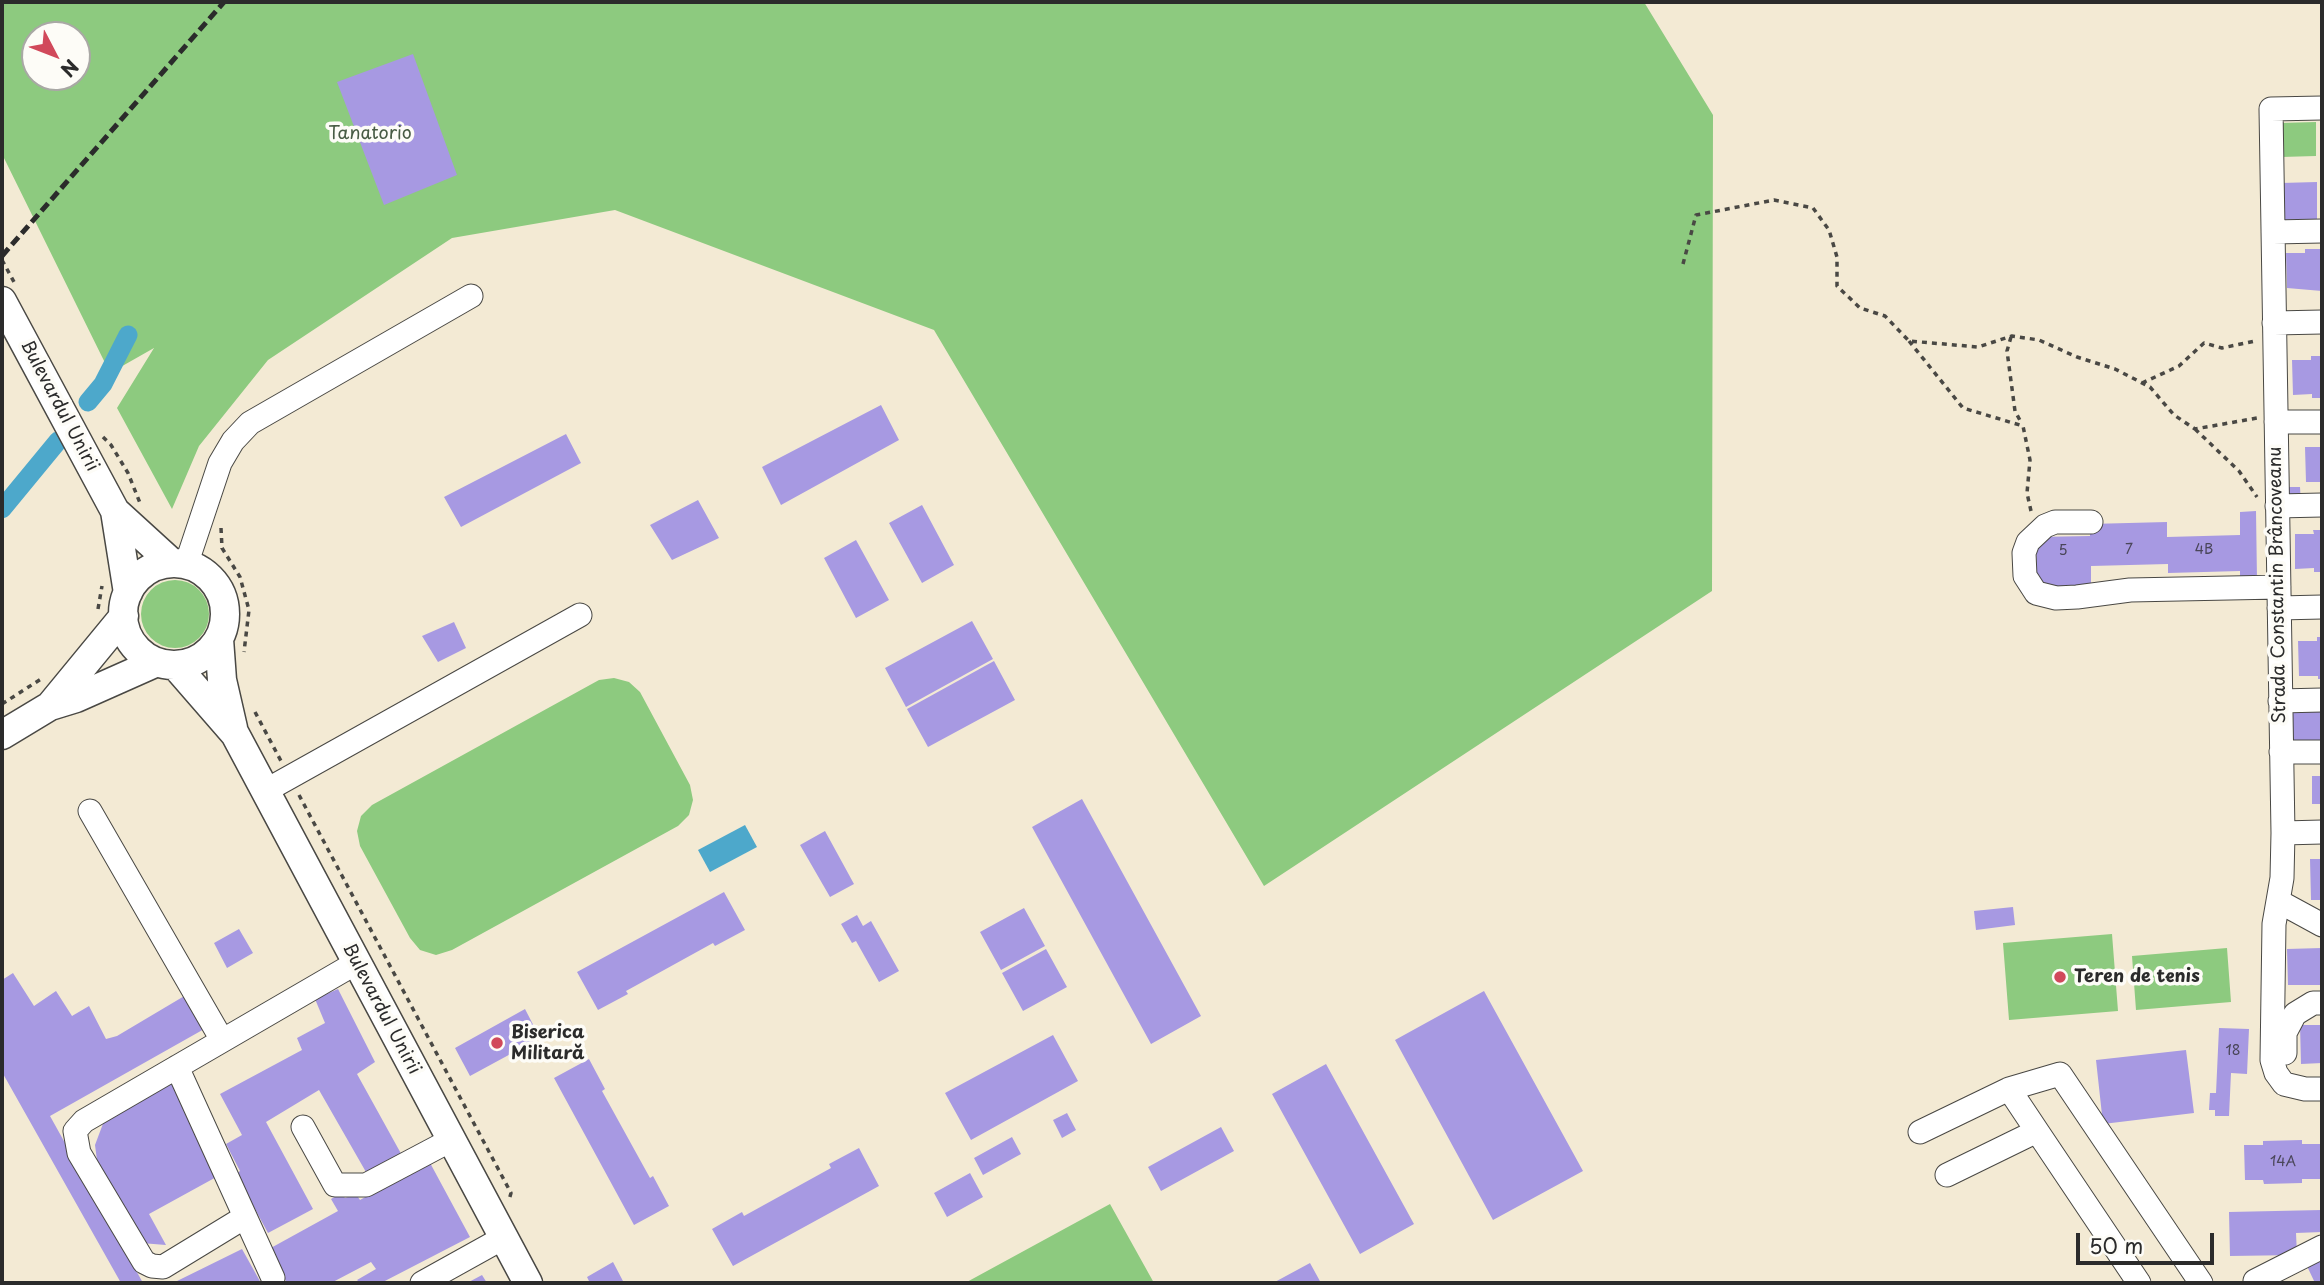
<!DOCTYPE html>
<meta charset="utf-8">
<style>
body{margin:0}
#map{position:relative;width:2324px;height:1285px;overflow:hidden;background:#f3ead4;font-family:"Playpen Sans",sans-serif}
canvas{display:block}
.frame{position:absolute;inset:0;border:4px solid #2b2b2b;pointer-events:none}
.north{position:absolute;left:21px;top:21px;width:70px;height:70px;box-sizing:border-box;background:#fdfcf7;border:2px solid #a9a8a5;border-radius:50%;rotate:132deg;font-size:19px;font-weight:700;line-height:28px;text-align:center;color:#2b2b2b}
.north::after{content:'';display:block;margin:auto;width:24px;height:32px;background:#d1495b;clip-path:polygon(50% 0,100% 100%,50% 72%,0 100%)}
.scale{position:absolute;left:2076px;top:1233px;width:138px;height:32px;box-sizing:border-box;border:4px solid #2b2b2b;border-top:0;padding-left:9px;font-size:21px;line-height:24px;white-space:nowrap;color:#2b2b2b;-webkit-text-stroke:5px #fdfcf7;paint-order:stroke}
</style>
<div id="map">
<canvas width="2324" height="1285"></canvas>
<div class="frame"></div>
<div class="north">N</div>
<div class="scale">50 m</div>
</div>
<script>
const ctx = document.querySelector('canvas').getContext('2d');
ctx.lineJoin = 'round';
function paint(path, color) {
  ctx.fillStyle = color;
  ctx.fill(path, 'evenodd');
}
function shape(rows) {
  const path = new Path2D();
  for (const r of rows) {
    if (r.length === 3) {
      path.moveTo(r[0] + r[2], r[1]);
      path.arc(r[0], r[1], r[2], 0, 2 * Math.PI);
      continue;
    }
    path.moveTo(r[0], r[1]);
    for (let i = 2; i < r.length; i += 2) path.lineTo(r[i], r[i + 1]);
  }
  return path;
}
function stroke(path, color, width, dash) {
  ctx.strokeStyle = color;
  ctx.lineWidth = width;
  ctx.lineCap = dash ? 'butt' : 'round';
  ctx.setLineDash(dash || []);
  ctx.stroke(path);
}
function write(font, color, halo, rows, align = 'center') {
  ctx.font = font + ' "Playpen Sans",sans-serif';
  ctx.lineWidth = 7;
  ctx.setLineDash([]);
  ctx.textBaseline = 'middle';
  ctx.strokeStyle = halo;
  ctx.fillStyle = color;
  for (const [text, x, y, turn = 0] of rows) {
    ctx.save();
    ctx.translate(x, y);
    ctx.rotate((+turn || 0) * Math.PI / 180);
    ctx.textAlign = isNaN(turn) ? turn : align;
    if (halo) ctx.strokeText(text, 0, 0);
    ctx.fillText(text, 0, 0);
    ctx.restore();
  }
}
paint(shape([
 [2,2,1644,2,1713,115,1712,591,1264,886,934,330,615,210,452,238,268,360,199,446,172,509,117,408,154,348,110,373,2,154],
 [35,35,77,35,77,77,35,77],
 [2316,122,2316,156,2281,157,2280,123],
 [175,614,34],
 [614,678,629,682,640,692,690,785,693,800,689,815,678,826,452,950,436,955,420,950,410,938,360,846,357,831,361,816,372,805,599,680],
 [2112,934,2118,1011,2009,1020,2003,943],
 [2227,948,2231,1002,2136,1010,2132,956],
 [1110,1204,1154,1283,965,1283]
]), '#8dca7f');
paint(shape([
 [745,825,757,847,710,872,698,850]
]), '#4da8cb');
stroke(shape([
 [88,402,103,384,128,335],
 [2,509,58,441]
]), '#4da8cb', 19);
paint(shape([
 [413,54,457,175,384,205,337,82],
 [2317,182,2317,219,2282,220,2281,183],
 [2305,249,2322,249,2322,291,2287,288,2286,253,2305,253],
 [2311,356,2322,356,2322,398,2312,398,2312,394,2293,395,2292,360,2311,360],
 [881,405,899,440,781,505,762,467],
 [566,434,581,463,461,527,444,497],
 [2305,447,2322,447,2322,482,2306,482],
 [2281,487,2300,487,2301,504,2281,504],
 [698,500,719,538,672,560,650,525],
 [922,505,954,565,922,583,889,523],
 [2256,511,2257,580,2240,580,2240,571,2168,573,2168,564,2091,566,2091,590,2037,591,2036,537,2090,536,2090,524,2167,522,2167,537,2240,535,2240,512],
 [2313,530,2322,530,2322,572,2314,572,2314,568,2295,569,2295,534,2314,534],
 [856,540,889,600,856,618,824,558],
 [972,621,993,659,906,707,885,668],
 [454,622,466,648,438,662,422,636],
 [2317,637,2322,637,2322,679,2318,679,2318,676,2299,676,2298,641,2317,641],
 [994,661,1015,700,928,747,907,709],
 [2291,707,2322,707,2322,743,2292,744],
 [2312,776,2322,776,2322,804,2312,804],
 [1082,799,1201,1016,1151,1044,1032,827],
 [825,831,854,884,830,897,800,845],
 [2310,859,2322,859,2322,900,2311,900],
 [724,892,745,930,715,946,713,943,626,991,628,994,598,1010,577,972],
 [2013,907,2015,925,1976,930,1974,911],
 [1024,908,1045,946,1001,970,980,932],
 [857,915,863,926,871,921,899,971,879,982,856,941,852,943,841,924],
 [239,929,253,953,227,968,214,943],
 [2322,948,2322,985,2288,985,2287,949],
 [1046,949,1067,987,1023,1011,1002,973],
 [13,973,34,1006,56,991,72,1016,89,1006,106,1039,117,1036,186,995,206,1028,50,1116,143,1283,121,1283,2,1072,2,980],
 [338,989,375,1062,357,1074,404,1159,370,1179,319,1090,266,1122,313,1209,268,1233,236,1174,240,1171,226,1144,242,1135,220,1094,302,1050,297,1038,325,1023,315,999],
 [1484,991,1583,1171,1493,1220,1395,1040],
 [525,1009,540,1038,470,1076,455,1048],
 [2300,1025,2322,1025,2322,1063,2301,1064],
 [2219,1028,2249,1029,2247,1074,2231,1073,2229,1116,2215,1116,2215,1110,2209,1110,2210,1093,2216,1093],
 [1053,1035,1078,1081,971,1140,945,1093],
 [2186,1050,2194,1113,2103,1124,2096,1060],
 [589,1059,605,1089,602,1091,650,1178,653,1176,669,1206,634,1225,554,1078],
 [1326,1064,1414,1224,1360,1254,1272,1094],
 [171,1083,220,1175,149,1214,166,1245,141,1243,98,1168,95,1145,104,1121],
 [1067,1113,1076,1130,1062,1138,1053,1120],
 [1221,1127,1234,1151,1161,1191,1148,1167],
 [1012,1137,1021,1154,983,1175,974,1158],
 [2302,1140,2302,1144,2322,1144,2322,1179,2302,1179,2302,1183,2264,1184,2263,1180,2245,1180,2244,1145,2263,1145,2263,1141],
 [859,1148,879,1186,733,1266,712,1229,742,1212,744,1216,831,1168,829,1164],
 [429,1161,470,1237,381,1283,360,1283,357,1280,376,1269,371,1262,331,1283,287,1283,269,1249,338,1211,331,1199,341,1193,345,1198,356,1194,360,1200],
 [970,1173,983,1197,947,1217,934,1193],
 [2322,1210,2322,1232,2296,1233,2297,1255,2230,1256,2229,1212],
 [242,1249,261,1283,173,1283],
 [2322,1256,2322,1283,2315,1283,2306,1264],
 [613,1262,624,1283,590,1283,587,1277],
 [1310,1263,1321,1283,1273,1283],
 [482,1275,487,1283,467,1283]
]), '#a799e2');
const minor = shape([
 [2322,108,2271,109,2283,833,2282,878,2274,924,2272,1060,2276,1073,2284,1084,2305,1089,2322,1089],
 [2273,232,2322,231],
 [2274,323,2322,322],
 [2276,422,2322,422],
 [2277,506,2322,505],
 [2091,522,2055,522,2045,526,2028,542,2024,553,2025,576,2036,593,2056,598,2077,597,2130,590,2279,587],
 [186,565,220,463,233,441,250,423,471,296],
 [2279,608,2322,607],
 [2280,701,2322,700],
 [2281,752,2322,752],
 [265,791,580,615],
 [90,811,222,1040],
 [2283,833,2322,832],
 [2278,901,2322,925],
 [2285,1053,2285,1033,2295,1014,2313,1003,2322,1003],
 [177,1067,273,1278],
 [2009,1089,2060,1074,2201,1283],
 [303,1127,335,1185,366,1185,451,1140],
 [1920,1132,2009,1089,2037,1131],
 [1947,1175,2037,1131,2139,1283],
 [245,1217,163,1267,152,1266,144,1262,79,1153,75,1131,84,1121,356,963],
 [2255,1281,2322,1247],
 [422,1283,503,1238]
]);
const major = shape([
 [2,301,115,511,172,563],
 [115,511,128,593],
 [174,614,51],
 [219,639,222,680,233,728],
 [175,665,235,734,528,1283],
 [50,706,124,616],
 [2,735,50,706,76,698,157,662]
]);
stroke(minor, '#494844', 25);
stroke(major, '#494844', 31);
stroke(shape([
 [2,260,14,282],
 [1683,264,1696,215,1774,200,1813,208,1829,230,1837,257,1837,286,1860,308,1885,316,1909,341,1978,347,2012,336,2039,340,2077,357,2115,369,2150,387,2174,415,2195,429,2257,418],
 [2011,337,2007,351,2015,411,2022,424],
 [1909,341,1963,408,2023,426,2030,460,2027,493,2031,511],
 [2142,383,2179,366,2204,343,2222,348,2255,341],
 [2195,429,2239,471,2257,497],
 [103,437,111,445,128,473,140,503],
 [221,528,222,548,240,577,249,610,244,652],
 [98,609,102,586],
 [2,704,41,679],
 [255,712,281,761],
 [299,795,511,1193,509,1200]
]), '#494844', 3.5, [5, 5]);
stroke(minor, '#fff', 23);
stroke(major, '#fff', 28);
stroke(shape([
 [2,256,224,2]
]), '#2b2b2b', 5, [10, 5]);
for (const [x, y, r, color] of [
 [2060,977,7,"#d1495b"],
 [497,1043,7,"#d1495b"]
]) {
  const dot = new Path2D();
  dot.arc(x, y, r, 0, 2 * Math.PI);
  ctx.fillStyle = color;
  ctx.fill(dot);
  stroke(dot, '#fdfcf7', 2.5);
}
write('14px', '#4a4659', null, [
 ["7",2129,550],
 ["4B",2204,550],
 ["5",2063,551],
 ["18",2233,1051],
 ["14A",2283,1162]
]);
write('18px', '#485b44', '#fdfcf7', [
 ["Tanatorio",370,134]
]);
write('18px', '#2b2b2b', '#fdfcf7', [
 ["Bulevardul Unirii",59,406,62],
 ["Strada Constantin Brâncoveanu",2278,585,-91],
 ["Bulevardul Unirii",381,1009,62]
]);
write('bold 18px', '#2b2b2b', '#fdfcf7', [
 ["Teren de tenis",2074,977],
 ["Biserica",511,1033],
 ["Militară",511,1054]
], 'left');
</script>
